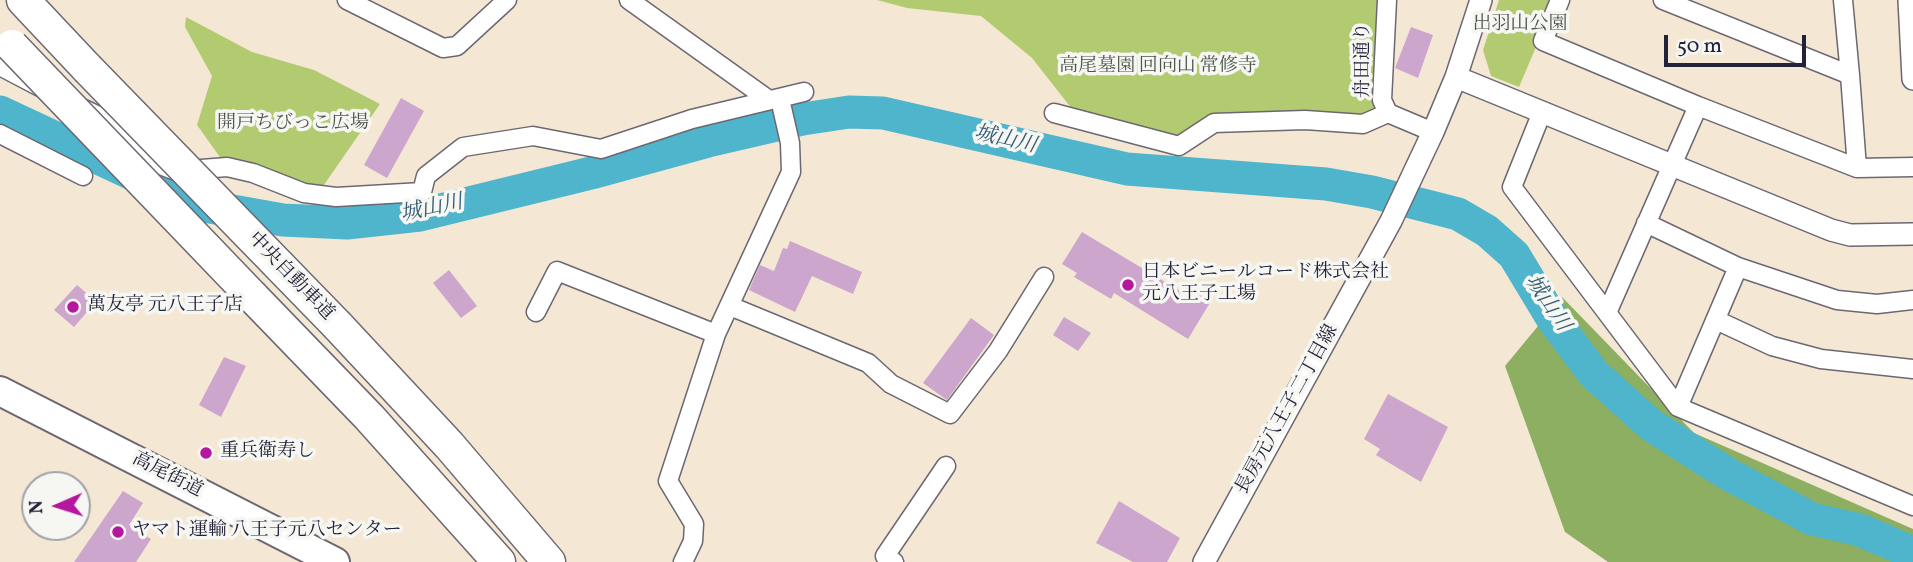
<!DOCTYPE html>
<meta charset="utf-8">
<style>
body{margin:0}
#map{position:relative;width:1913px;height:562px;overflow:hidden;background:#f4e8d5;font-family:Vollkorn,serif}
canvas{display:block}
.north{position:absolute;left:21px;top:471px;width:70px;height:70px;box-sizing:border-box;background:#f6f6f2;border:2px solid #a1a1a9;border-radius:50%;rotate:267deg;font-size:19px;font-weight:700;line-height:28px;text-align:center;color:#22223b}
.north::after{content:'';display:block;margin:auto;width:24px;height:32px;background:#b5179e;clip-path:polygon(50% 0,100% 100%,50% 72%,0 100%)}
.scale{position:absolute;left:1664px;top:35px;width:142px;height:32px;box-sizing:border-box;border:4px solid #22223b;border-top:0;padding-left:9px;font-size:21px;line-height:24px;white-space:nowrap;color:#22223b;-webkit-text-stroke:5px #f6f6f2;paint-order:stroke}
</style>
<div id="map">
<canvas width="1913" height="562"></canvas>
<div class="north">N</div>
<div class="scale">50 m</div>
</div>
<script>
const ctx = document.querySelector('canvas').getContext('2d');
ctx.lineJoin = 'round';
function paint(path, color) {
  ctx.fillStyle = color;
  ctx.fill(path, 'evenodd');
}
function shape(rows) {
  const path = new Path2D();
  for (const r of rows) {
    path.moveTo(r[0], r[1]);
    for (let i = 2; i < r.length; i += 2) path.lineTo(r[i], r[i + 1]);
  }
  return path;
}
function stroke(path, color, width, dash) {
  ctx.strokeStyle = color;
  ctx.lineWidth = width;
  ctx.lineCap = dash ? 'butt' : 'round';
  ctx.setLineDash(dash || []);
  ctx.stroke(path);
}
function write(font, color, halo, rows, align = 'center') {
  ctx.font = font + ' Vollkorn,"Noto Serif JP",serif';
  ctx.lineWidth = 7;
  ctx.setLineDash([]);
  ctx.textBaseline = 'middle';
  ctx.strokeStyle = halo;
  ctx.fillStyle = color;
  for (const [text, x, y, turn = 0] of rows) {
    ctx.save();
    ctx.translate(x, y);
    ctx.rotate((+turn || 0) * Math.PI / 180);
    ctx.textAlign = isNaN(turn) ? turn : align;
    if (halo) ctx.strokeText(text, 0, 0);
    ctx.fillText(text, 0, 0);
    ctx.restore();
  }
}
paint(shape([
 [877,0,1387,0,1377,117,1294,114,1174,141,1083,123,1032,58,981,16,907,8],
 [1499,0,1560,0,1543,41,1536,47,1519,87,1491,76,1483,50],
 [186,17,252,52,314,70,380,104,317,195,227,167,197,125,212,76,185,27]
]), '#b2cb70');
paint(shape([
 [1562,297,1694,433,1913,529,1913,562,1608,562,1565,532,1505,366]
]), '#8daf62');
stroke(shape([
 [0,112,171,192,210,207,283,220,347,223,420,215,591,173,708,141,803,119,849,112,883,113,1127,169,1326,184,1372,192,1458,214,1487,231,1514,255,1552,318,1594,374,1651,425,1728,474,1812,519,1860,530,1913,553]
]), '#4eb5cc', 33);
paint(shape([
 [1411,27,1433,35,1418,78,1395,68],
 [401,98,424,111,387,178,364,165],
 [1082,232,1195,300,1199,293,1211,301,1188,339,1114,293,1111,299,1074,277,1077,273,1062,264],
 [790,241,862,272,853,294,812,276,795,312,749,290,760,265,774,271,783,248,787,249],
 [449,270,477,306,461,318,433,283],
 [77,285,91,297,88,301,93,305,74,327,54,310],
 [1064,317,1091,333,1078,351,1053,335],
 [971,318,994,335,947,400,923,383],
 [224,357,246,366,221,417,199,405],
 [1388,394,1448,427,1421,482,1376,455,1380,449,1364,439],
 [123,491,143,503,129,525,151,539,136,562,74,562],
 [1119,501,1180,538,1167,562,1133,562,1096,543]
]), '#cca6cc');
const minor = shape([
 [347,0,443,48,457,46,507,0],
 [629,0,769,100],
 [1387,0,1382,100,1388,113,1433,132],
 [1560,0,1543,41,1698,106,1857,168],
 [1663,0,1850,75,1857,168,1913,167],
 [1843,0,1850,75],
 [0,66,40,87],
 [84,109,109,121,153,162,176,171,227,167,253,173,304,193,336,197,422,192,426,176,463,147,533,136,601,149,692,119,804,92],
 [1542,112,1512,187,1678,407,1913,506],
 [1054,113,1179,146,1214,123,1305,120,1363,124,1388,113],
 [0,134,83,176],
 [1646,223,1738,267,1837,300,1877,304,1913,300],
 [730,306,868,363,891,384,950,414,998,351,1044,277],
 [536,312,557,271,716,334],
 [1607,313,1698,106],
 [1716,320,1772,346,1821,359,1913,369],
 [1678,407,1738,267],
 [683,562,693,541,694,524,668,481,716,334,791,172,790,143,780,99],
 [894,562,885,556,946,466]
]);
const tertiary = shape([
 [1909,0,1913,79],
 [1456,77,1831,230,1850,235,1913,234],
 [1204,562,1391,221,1433,132,1456,77,1481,0]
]);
const primary = shape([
 [0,391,335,562]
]);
const motorway = shape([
 [23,0,87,68],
 [252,296,369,417,499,562],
 [338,326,449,445,549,562]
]);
stroke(minor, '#6c6771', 21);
stroke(tertiary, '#6c6771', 24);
stroke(primary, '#6c6771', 32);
stroke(motorway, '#6c6771', 35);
stroke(minor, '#fff', 18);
stroke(tertiary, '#fff', 21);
stroke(primary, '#fff', 28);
stroke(motorway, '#fff', 32);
const motorwayBridge = shape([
 [12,46,252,296],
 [87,68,338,326]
]);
stroke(motorwayBridge, '#6c6771', 35, []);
stroke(motorwayBridge, '#fff', 32);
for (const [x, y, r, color] of [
 [1128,285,7,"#b5179e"],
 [73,307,7,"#b5179e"],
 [206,453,7,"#b5179e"],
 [118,532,7,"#b5179e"]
]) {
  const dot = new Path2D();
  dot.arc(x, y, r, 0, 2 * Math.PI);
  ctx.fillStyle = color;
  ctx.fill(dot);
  stroke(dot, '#f6f6f2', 2.5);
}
write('19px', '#4d554b', '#f6f6f2', [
 ["出羽山公園",1520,26],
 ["高尾墓園 回向山 常修寺",1158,68],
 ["開戸ちびっこ広場",293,125]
]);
write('19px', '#22223b', '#f6f6f2', [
 ["舟田通り",1365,60,-90],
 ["中央自動車道",290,277,46],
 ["長房元八王子二丁目線",1288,410,-61],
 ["高尾街道",167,476,27]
]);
write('19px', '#22223b', '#f6f6f2', [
 ["日本ビニールコード株式会社",1142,274],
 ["元八王子工場",1142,296],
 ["萬友亭 元八王子店",87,307],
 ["重兵衛寿し",220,453],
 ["ヤマト運輸 八王子元八センター",132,532]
], 'left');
write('italic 21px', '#345d75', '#f6f6f2', [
 ["城山川",1005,141,13],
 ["城山川",432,210,-12],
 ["城山川",1546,304,56]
]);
</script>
